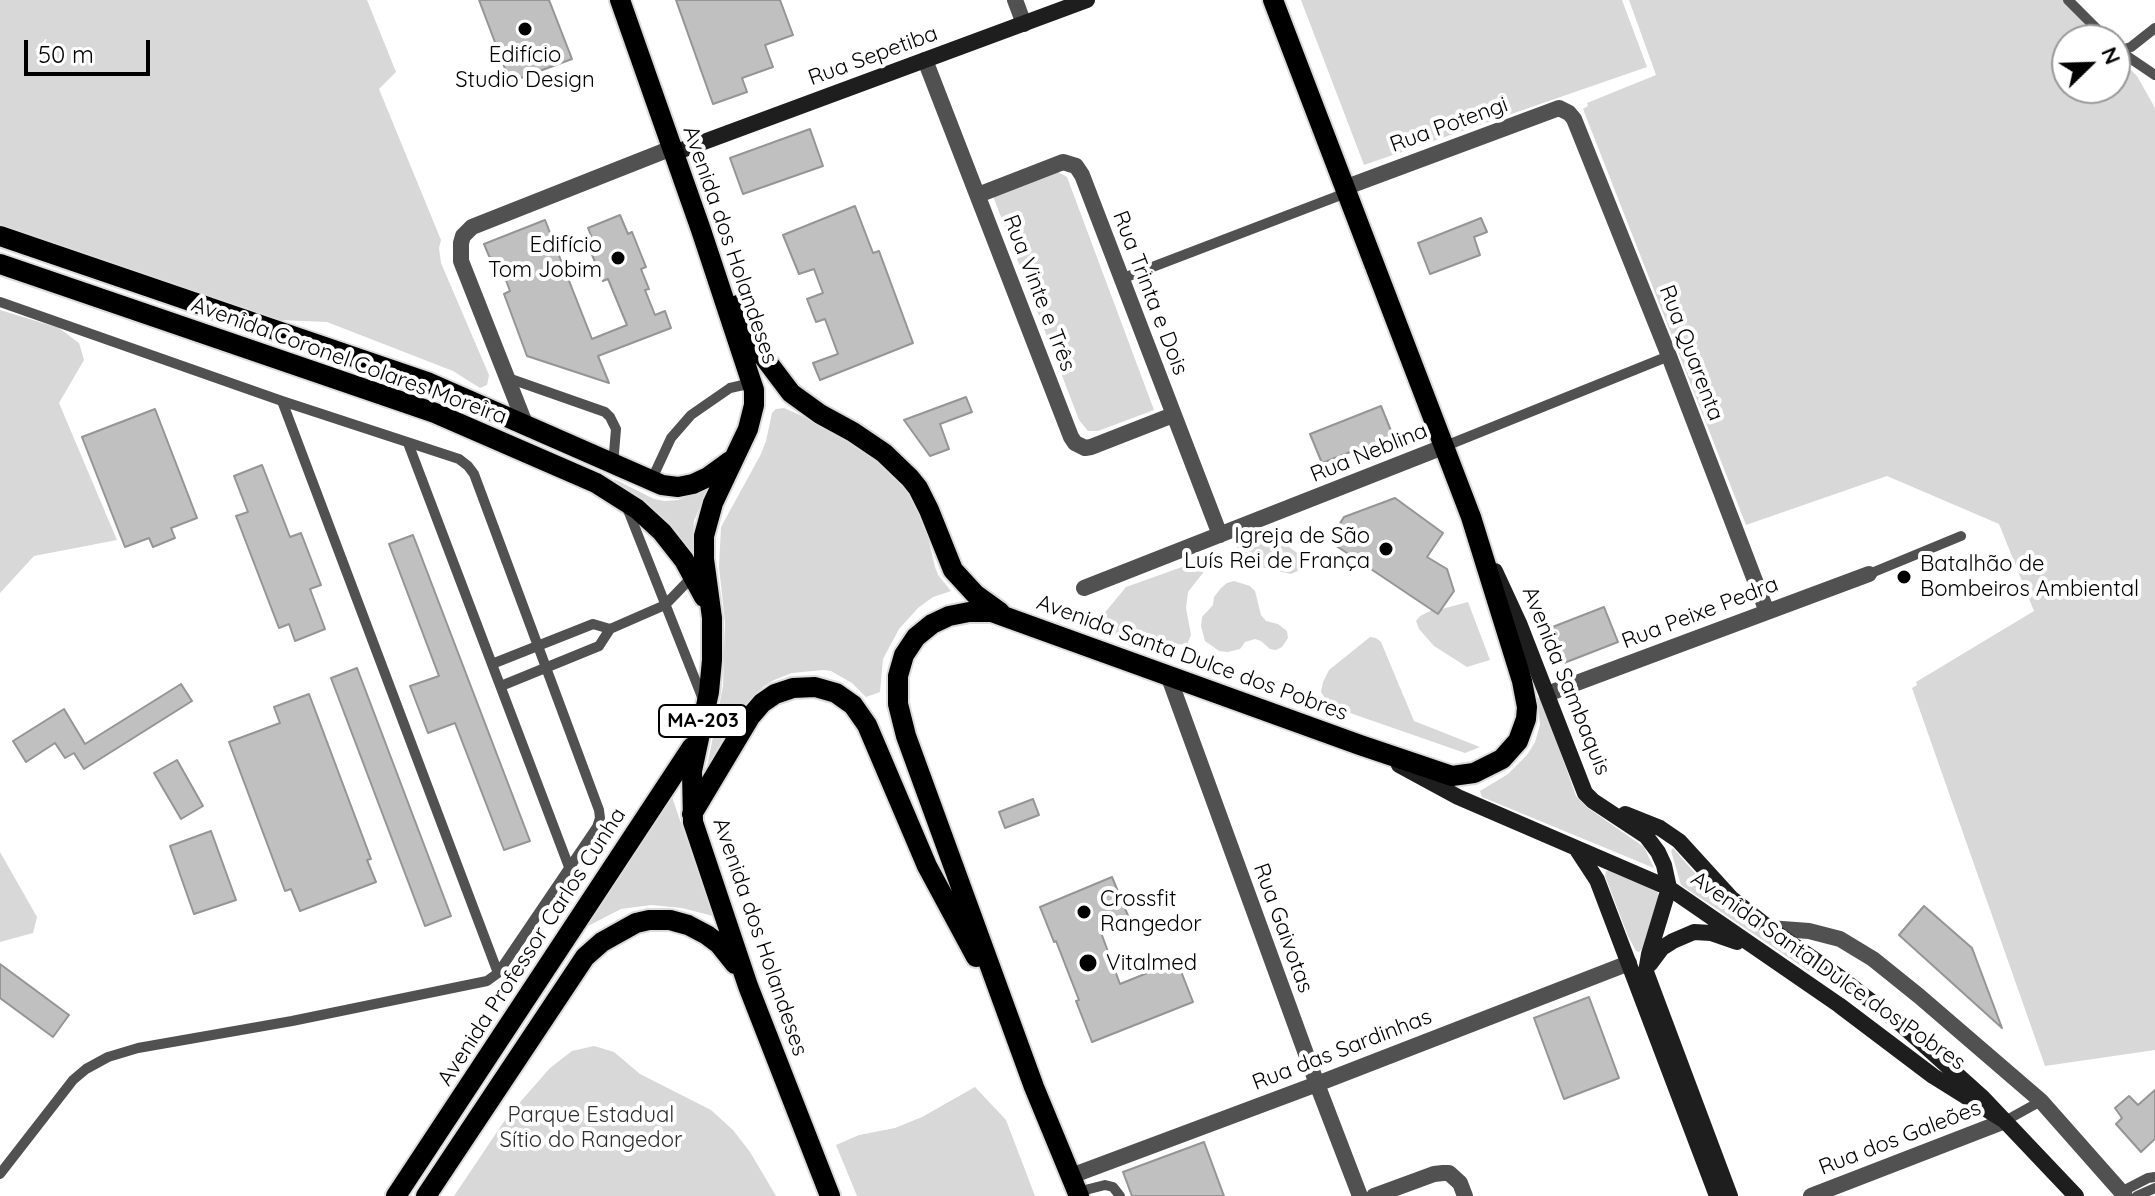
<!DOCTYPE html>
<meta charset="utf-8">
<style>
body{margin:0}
#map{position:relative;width:2155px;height:1196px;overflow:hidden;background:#fff;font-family:Quicksand,sans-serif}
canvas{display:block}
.north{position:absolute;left:2051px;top:24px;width:80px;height:80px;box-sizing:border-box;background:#fff;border:2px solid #999;border-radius:50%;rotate:67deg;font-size:22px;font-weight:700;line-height:32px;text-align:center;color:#000}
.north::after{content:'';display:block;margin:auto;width:28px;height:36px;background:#000;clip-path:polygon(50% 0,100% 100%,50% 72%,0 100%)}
.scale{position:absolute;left:24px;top:40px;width:126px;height:36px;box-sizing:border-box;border:4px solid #000;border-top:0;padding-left:10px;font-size:24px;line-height:28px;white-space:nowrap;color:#000;-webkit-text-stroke:6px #fff;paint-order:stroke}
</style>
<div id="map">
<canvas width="2155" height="1196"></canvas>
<div class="north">N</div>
<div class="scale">50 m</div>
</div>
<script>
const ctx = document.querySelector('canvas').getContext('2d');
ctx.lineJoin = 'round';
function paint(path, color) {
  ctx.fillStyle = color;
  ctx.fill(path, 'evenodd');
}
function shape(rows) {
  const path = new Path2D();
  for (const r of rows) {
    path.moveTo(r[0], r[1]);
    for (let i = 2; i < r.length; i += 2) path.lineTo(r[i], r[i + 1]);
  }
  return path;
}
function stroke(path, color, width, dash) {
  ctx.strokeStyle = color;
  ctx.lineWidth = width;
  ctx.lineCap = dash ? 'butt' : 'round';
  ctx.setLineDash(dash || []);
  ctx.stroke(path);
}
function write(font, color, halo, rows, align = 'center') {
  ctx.font = font + ' Quicksand,sans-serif';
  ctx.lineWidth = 8;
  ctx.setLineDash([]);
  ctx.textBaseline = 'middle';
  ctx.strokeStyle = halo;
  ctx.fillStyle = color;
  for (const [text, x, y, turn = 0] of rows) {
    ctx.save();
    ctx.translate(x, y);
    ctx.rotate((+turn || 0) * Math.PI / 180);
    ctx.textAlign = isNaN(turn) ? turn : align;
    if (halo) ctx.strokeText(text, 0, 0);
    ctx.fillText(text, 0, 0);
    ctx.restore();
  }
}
paint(shape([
 [0,0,367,0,396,72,379,89,441,240,439,248,441,263,489,375,487,385,480,388,453,371,327,322,278,320,0,225],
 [1301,0,1622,0,1647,67,1364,165],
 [1629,0,2063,0,2102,40,2067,40,2067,88,2115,88,2115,54,2137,76,2155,108,2155,1050,2045,1066,1912,688,1917,685,1916,682,2034,611,1999,524,1887,476,1746,525,1583,109,1588,106,1587,103,1656,75],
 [1058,172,1067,177,1154,410,1098,431,1088,431,1079,420,993,196],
 [0,310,59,328,79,343,84,360,59,403,117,540,34,556,0,593],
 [784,408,802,416,867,450,911,491,926,529,935,567,938,575,951,591,933,597,918,608,899,629,883,659,880,692,866,697,852,683,831,671,823,670,792,673,774,680,763,687,736,715,707,767,723,686,725,622,719,567,721,527,761,454,766,441,772,413,776,409],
 [614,479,654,499,665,501,678,500,707,490,694,521,692,553,691,554,617,485],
 [1274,529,1281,541,1308,561,1302,569,1291,574,1247,564,1241,558,1236,545],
 [1210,557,1206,569,1188,592,1186,608,1191,635,1187,645,1167,643,1142,644,1092,624,1098,621,1126,587],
 [1234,581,1250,586,1255,591,1261,615,1266,621,1278,624,1287,631,1288,638,1282,647,1276,650,1270,649,1261,641,1255,639,1245,642,1240,649,1228,652,1219,651,1205,641,1201,626,1202,617,1213,605,1214,597,1221,588,1227,583],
 [1468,602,1490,660,1467,667,1434,646,1419,629,1416,621,1420,616,1432,610,1438,614,1442,609],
 [1370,637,1376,638,1381,642,1414,721,1480,747,1465,753,1330,706,1321,692,1323,682,1329,670],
 [1538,697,1542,700,1576,796,1588,808,1644,847,1654,868,1482,797,1480,791,1508,774,1527,755,1535,742,1540,725,1537,698],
 [672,797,713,916,682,908,651,905,621,909,586,927],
 [1673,848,1721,903,1808,966,1810,972,1681,885,1671,851],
 [0,852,37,917,33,933,0,942],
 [1611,870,1656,890,1659,895,1642,949,1639,952,1636,951,1628,936,1605,876,1606,871],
 [594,1046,614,1052,640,1074,711,1110,733,1130,750,1152,776,1196,454,1196,507,1117,550,1068,572,1051],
 [975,1087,1006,1120,1035,1196,857,1196,836,1145,859,1135,895,1128,922,1117]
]), '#d8d8d8');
const building = shape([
 [479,0,549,0,572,59,510,82,479,0],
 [676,0,780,0,793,35,765,45,773,67,742,78,747,92,713,104,676,0],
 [810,129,823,166,743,194,730,158,810,129],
 [855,206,873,253,879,251,913,343,820,380,813,363,838,354,825,319,816,322,807,299,823,293,814,269,799,274,783,235,855,206],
 [620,215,628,234,632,232,646,267,641,269,649,289,645,290,655,315,665,311,671,328,598,356,609,383,527,356,504,294,510,291,501,267,489,256,484,244,545,220,592,339,627,325,608,279,603,281,590,250,596,248,588,228,620,215],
 [1481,218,1487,232,1474,237,1480,255,1430,274,1418,243,1481,218],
 [966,397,972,412,940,424,949,449,930,456,904,420,966,397],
 [1381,406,1398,448,1376,457,1371,444,1322,463,1310,434,1381,406],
 [155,409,197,518,171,528,175,538,153,547,149,538,125,547,82,437,155,409],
 [262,465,290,537,301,533,321,585,310,589,325,629,295,641,289,624,279,628,236,516,248,512,234,476,262,465],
 [1395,498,1443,533,1427,557,1447,569,1454,591,1438,614,1329,541,1344,517,1395,498],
 [413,535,530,841,504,850,455,723,428,733,410,686,439,676,389,544,413,535],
 [1604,607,1618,642,1564,663,1550,628,1604,607],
 [357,668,451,916,425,926,331,678,357,668],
 [181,684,192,701,84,769,74,753,65,758,55,743,26,762,13,741,64,709,85,744,181,684],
 [309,694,371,859,367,860,376,882,300,911,291,889,285,891,229,742,280,723,274,707,309,694],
 [177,760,203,806,181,819,154,773,177,760],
 [1033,799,1039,815,1005,828,999,812,1033,799],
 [211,831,236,900,194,914,170,846,211,831],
 [1112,877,1129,918,1100,930,1120,984,1177,961,1193,1002,1092,1042,1076,1001,1079,1000,1056,941,1054,942,1040,907,1112,877],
 [1924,906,1972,948,2002,1028,1899,935,1924,906],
 [0,964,69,1015,53,1037,0,998,0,964],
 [1589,997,1619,1078,1564,1099,1534,1018,1589,997],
 [2155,1090,2155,1139,2141,1152,2116,1124,2122,1118,2115,1108,2129,1096,2138,1105,2155,1090],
 [1204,1142,1224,1196,1132,1196,1123,1172,1204,1142]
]);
paint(building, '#c0c0c0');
stroke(building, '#959595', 2);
const primary = shape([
 [620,0,701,230,754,390,754,405,748,429,713,503,704,536,704,559,712,618,712,660,709,692,692,771,693,822,748,986,830,1196],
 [0,236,427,382,662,485,678,487,693,484,708,477,730,461],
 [0,264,435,413,596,483,637,509,662,532,684,560,704,597],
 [738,305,763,356,791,393,820,414,853,432,884,453,910,478,918,488,929,510,953,570,975,594,1000,612],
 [692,814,750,717,762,703,775,694,793,688,815,687,836,693,853,705,867,725,927,866,976,957],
 [396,1196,692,747],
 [426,1196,585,957,602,942,636,923,649,920,670,920,688,925,707,935,719,944,735,964],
 [1079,1196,1034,1087,906,736,898,704,898,676,904,655,916,637,932,624,949,616,969,612,992,612,1360,745,1452,776,1474,773,1502,759,1518,741,1526,719,1527,707,1522,681,1471,517,1273,0]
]);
stroke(primary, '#dbdbdb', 24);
stroke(shape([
 [2068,0,2108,40],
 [2115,48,2155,75],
 [2118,51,2131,47,2155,28],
 [1121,279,1346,193],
 [0,302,282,401,459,459,468,466,474,474,599,810,600,818,597,827,498,973,487,981,292,1021,138,1048,108,1057,86,1069,73,1080,0,1174],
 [508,378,605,412,610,417,616,429,613,465],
 [282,401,498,973],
 [408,443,569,867],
 [1443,447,1669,356],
 [651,481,671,438,691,415,730,388,752,383],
 [626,505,704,702],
 [1869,574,1961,536],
 [492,664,593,624,610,629],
 [501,686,599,646,610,629,665,605,693,576],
 [2005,1121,2041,1101],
 [1077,1192,1105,1185,1113,1187,1120,1196],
 [2121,1192,2148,1178,2155,1177],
 [2137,1196,2155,1188]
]), '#515151', 10);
stroke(shape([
 [1015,0,1024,24],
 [925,60,1071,437,1075,443,1085,448,1091,447,1173,415],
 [1344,188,1559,108,1569,113,1574,119,1669,356,1767,612],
 [978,195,1063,162,1076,166,1082,175,1220,535],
 [526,426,461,261,461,243,463,236,472,227,672,148],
 [1084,588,1443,447],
 [1168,675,1317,1084,1360,1196],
 [1547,694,1869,574],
 [1769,928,1809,931,1840,939,1873,959,1919,996,2041,1101,2125,1196],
 [1071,1176,1317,1084,1629,963],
 [1374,1196,1434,1174,1443,1173,1449,1173,1460,1183,1465,1196],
 [1811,1196,2005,1121]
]), '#515151', 16);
stroke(shape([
 [674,153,1087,0],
 [1495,571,1519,623,1585,793,1593,801,1646,836,1658,852,1664,865,1669,888,1649,954,1646,972,1730,1196],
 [1399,765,1458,797,1669,888,1839,1005,1933,1076,2005,1121],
 [1625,814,1660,828,1679,841,1731,898,1769,928,1841,978,1903,1026,1983,1098,2076,1196],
 [1576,848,1597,880,1717,1196],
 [1650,964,1662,948,1673,941,1694,932,1711,933,1737,942]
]), '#1e1e1e', 16);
stroke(primary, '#000', 20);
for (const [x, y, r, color] of [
 [525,29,8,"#000"],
 [618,258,8,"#000"],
 [1386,549,8,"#000"],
 [1904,577,8,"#000"],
 [1084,912,8,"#000"],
 [1088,963,10,"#000"]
]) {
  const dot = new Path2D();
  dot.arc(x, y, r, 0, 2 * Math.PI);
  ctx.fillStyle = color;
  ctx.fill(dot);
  stroke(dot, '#fff', 3);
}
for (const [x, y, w] of [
 [703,721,88]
]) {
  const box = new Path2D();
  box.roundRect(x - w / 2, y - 16, w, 32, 6);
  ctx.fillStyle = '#fff';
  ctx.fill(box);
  stroke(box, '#000', 2);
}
write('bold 20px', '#000', null, [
 ["MA-203",703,721]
]);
write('22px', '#000', '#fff', [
 ["Edifício",525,55,"center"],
 ["Studio Design",525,80,"center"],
 ["Edifício",602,245,"right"],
 ["Tom Jobim",602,270,"right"],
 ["Igreja de São",1370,536,"right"],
 ["Luís Rei de França",1370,561,"right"],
 ["Batalhão de",1920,564],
 ["Bombeiros Ambiental",1920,589],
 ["Crossfit",1100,899],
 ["Rangedor",1100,924],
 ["Vitalmed",1106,963]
], 'left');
write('22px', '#000', '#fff', [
 ["Rua Sepetiba",873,56,-20],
 ["Rua Potengi",1449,125,-20],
 ["Avenida dos Holandeses",730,245,71],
 ["Rua Vinte e Três",1039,293,69],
 ["Rua Trinta e Dois",1150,293,69],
 ["Rua Quarenta",1691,353,69],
 ["Avenida Coronel Colares Moreira",349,361,20],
 ["Rua Neblina",1369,453,-22],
 ["Rua Peixe Pedra",1700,613,-21],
 ["Avenida Santa Dulce dos Pobres",1192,658,20],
 ["Avenida Sambaquis",1566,681,68],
 ["Rua Gaivotas",1283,928,70],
 ["Avenida dos Holandeses",760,937,71],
 ["Avenida Professor Carlos Cunha",532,947,-57],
 ["Avenida Santa Dulce dos Pobres",1828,971,35],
 ["Rua das Sardinhas",1342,1050,-21],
 ["Rua dos Galeões",1900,1138,-21]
]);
write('22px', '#2f2f2f', '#fff', [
 ["Parque Estadual",591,1115],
 ["Sítio do Rangedor",591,1140]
]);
</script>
